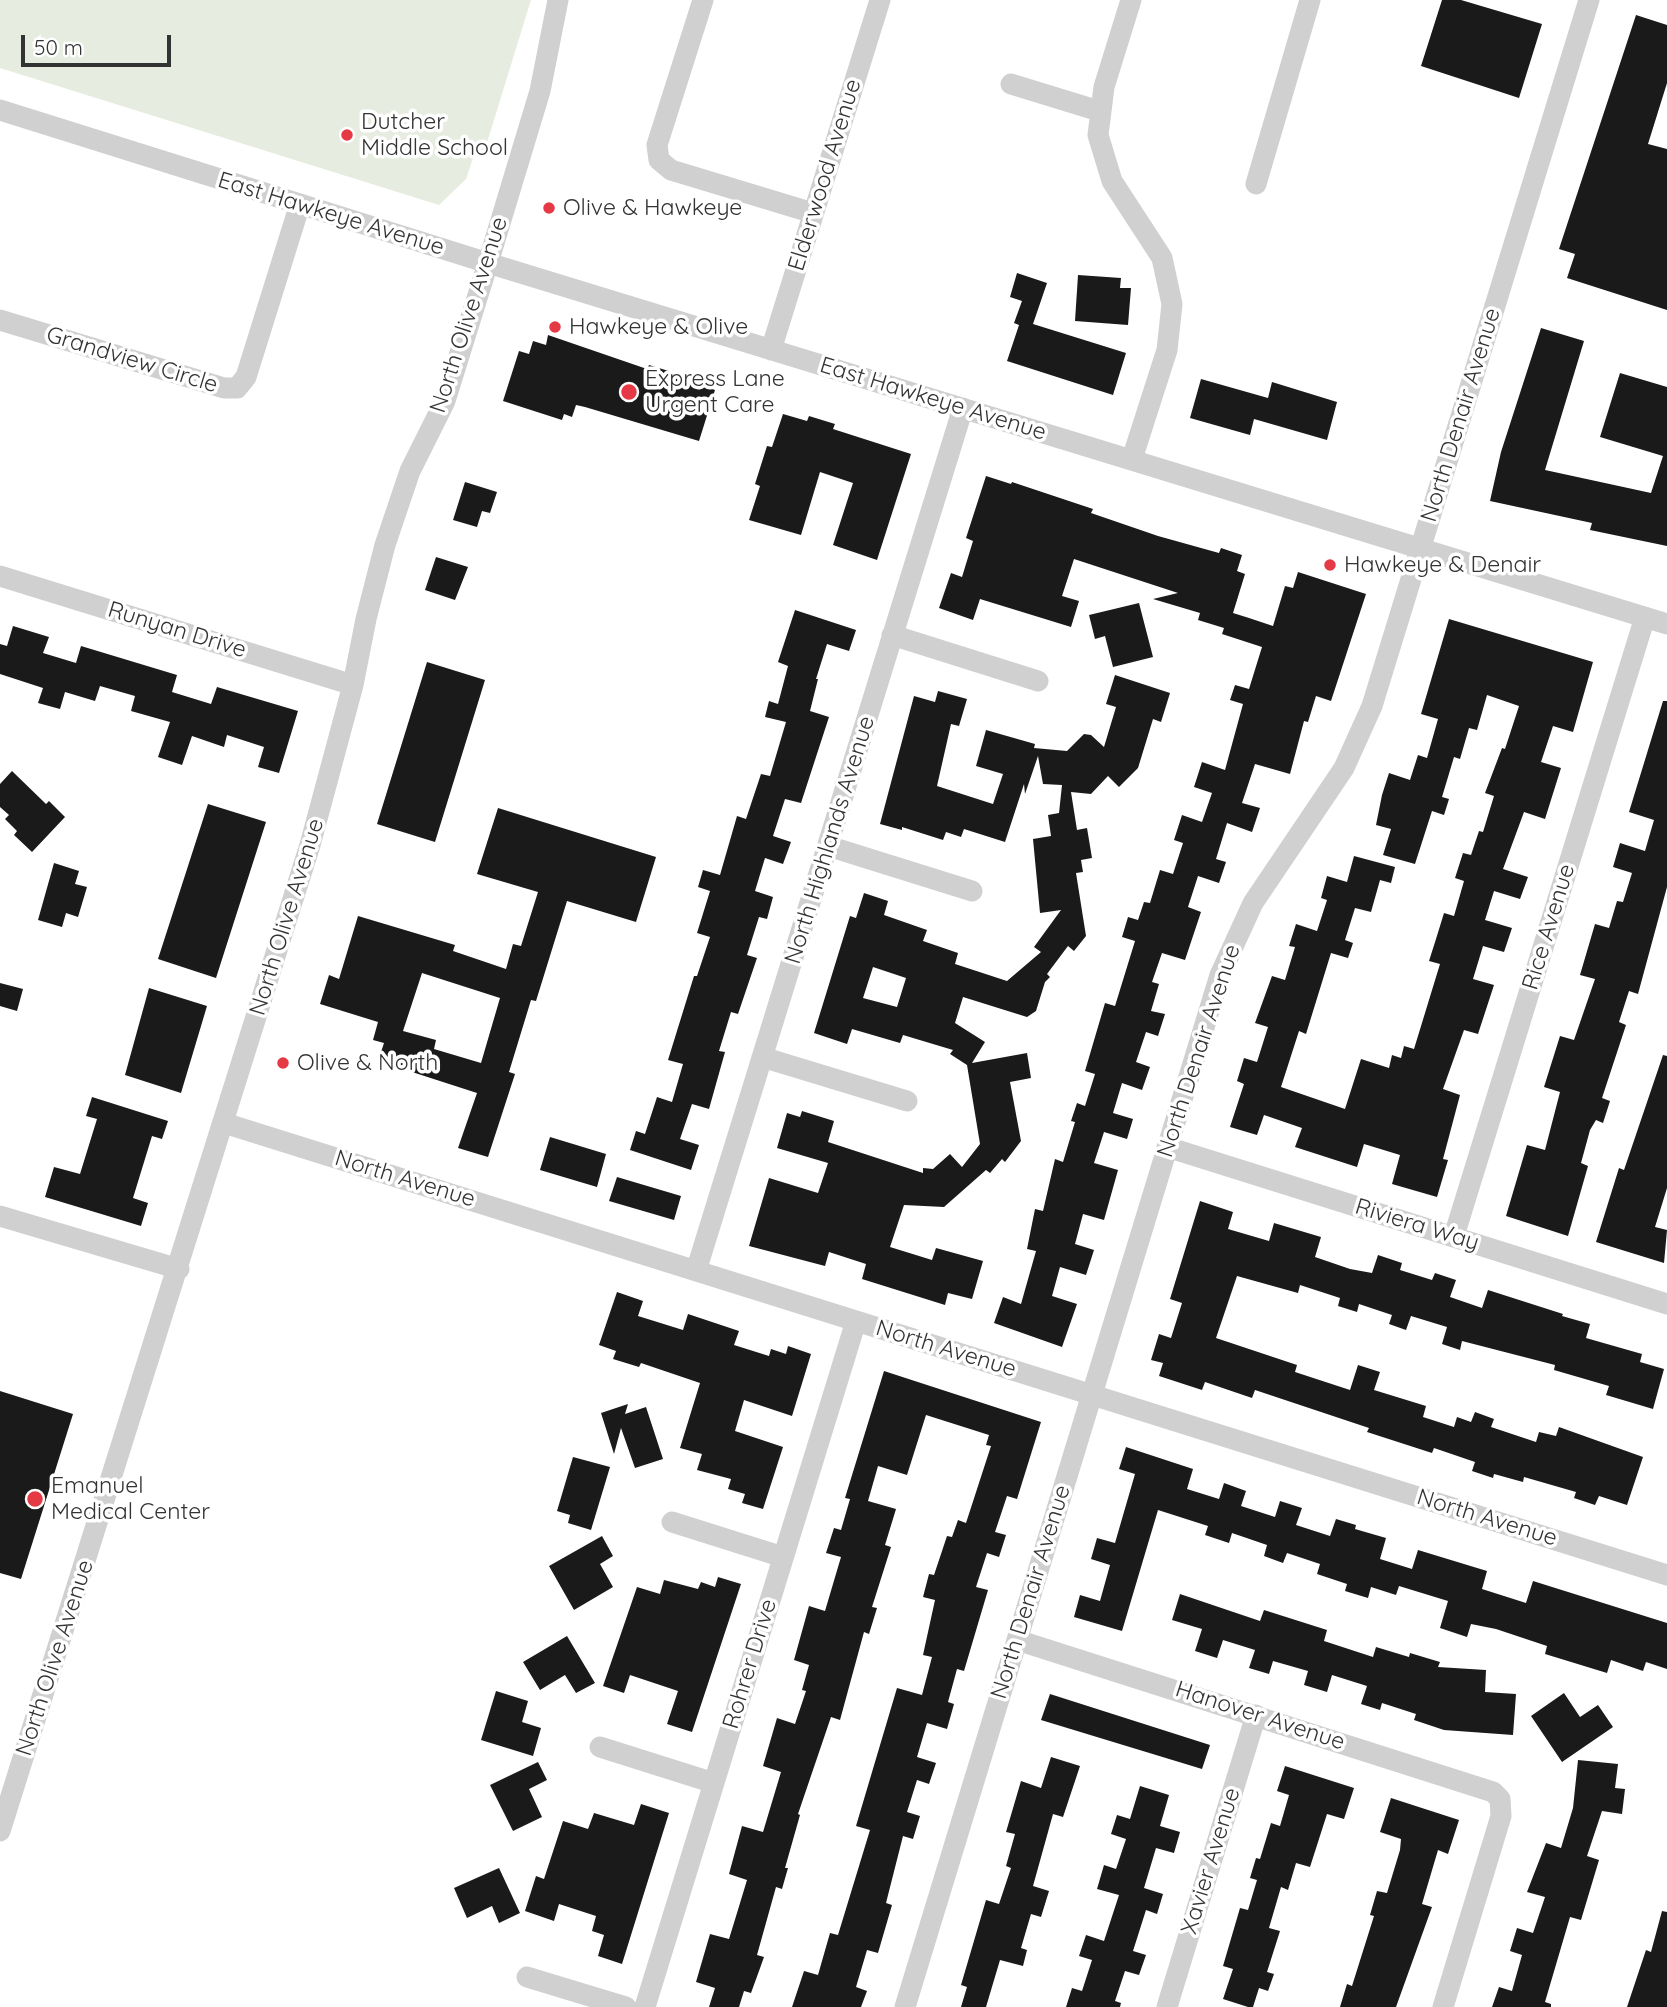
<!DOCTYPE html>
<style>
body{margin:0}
#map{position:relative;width:1667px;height:2007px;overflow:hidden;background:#fff;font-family:Quicksand,sans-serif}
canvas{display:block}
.scale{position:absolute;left:21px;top:35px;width:150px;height:32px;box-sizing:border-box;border:4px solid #333;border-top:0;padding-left:9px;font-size:21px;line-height:24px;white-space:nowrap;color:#333;-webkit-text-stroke:5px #fff;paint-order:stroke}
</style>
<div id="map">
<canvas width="1667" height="2007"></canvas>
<div class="scale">50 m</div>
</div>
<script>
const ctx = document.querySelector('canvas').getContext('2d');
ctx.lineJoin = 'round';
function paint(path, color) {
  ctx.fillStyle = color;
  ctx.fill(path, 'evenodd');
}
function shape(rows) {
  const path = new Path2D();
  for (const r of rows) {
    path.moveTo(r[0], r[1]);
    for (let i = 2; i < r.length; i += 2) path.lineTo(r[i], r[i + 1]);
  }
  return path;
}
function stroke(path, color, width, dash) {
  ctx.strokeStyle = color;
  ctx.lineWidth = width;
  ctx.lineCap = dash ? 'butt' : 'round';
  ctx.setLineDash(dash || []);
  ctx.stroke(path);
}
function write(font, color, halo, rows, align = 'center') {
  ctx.font = font + ' Quicksand,sans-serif';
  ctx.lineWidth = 7;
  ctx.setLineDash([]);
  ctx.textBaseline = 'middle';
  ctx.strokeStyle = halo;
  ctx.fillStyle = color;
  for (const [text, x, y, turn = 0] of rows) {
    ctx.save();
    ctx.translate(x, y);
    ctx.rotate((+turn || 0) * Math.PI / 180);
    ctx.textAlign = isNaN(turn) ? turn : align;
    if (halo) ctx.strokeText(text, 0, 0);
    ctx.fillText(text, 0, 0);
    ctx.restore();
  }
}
paint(shape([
 [0,0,531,0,485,149,474,155,466,179,439,205,0,68]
]), '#e6ecdf');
paint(shape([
 [1442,0,1461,0,1542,24,1519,98,1421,66],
 [1636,15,1667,25,1667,83,1648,144,1667,149,1667,310,1567,278,1575,254,1559,249],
 [1017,273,1047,283,1033,324,1126,353,1113,395,1007,361,1019,325,1014,323,1022,301,1010,297],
 [1078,275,1121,278,1120,288,1131,288,1128,325,1075,321],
 [1541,328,1584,341,1545,470,1651,493,1663,456,1600,437,1620,373,1667,387,1667,546,1590,530,1592,523,1490,501,1501,452],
 [548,335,647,369,649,365,685,376,684,380,715,390,699,441,585,407,576,405,572,417,564,414,562,420,503,401,519,351,529,354,533,341,546,345],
 [1201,379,1268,398,1272,382,1337,402,1327,440,1254,419,1250,435,1190,418],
 [783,414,807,421,809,416,835,424,833,429,911,454,877,560,833,545,853,483,820,472,801,535,749,520,760,486,755,484,767,446,772,447],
 [986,476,1011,484,1012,482,1093,509,1091,513,1158,536,1219,553,1221,548,1242,555,1237,571,1245,574,1233,613,1249,618,1273,626,1285,586,1293,588,1298,572,1366,594,1331,701,1316,696,1308,722,1304,721,1290,774,1255,764,1242,803,1260,808,1252,832,1227,823,1216,859,1226,862,1219,883,1198,876,1188,907,1201,912,1185,960,1162,953,1152,982,1159,984,1151,1011,1165,1014,1158,1036,1146,1032,1136,1062,1150,1067,1142,1090,1122,1083,1113,1113,1133,1119,1127,1139,1104,1132,1094,1163,1118,1170,1104,1220,1083,1214,1075,1244,1094,1250,1086,1275,1060,1267,1052,1296,1077,1304,1062,1347,994,1323,1003,1297,1021,1304,1036,1251,1027,1249,1035,1209,1043,1211,1055,1159,1063,1162,1075,1122,1071,1121,1077,1103,1085,1106,1095,1074,1085,1071,1105,1003,1115,1006,1135,941,1122,937,1128,917,1138,920,1144,902,1150,903,1160,870,1173,874,1183,843,1174,840,1182,815,1202,822,1212,793,1194,787,1202,762,1225,770,1243,704,1230,700,1235,685,1249,689,1262,647,1222,634,1224,628,1198,620,1200,613,1153,599,1178,593,1074,559,1062,596,1079,601,1071,627,980,599,973,620,939,608,951,573,962,577,973,541,966,538],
 [465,482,497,492,490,513,482,511,477,527,453,520],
 [436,557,468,567,455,600,425,590],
 [1139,603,1153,657,1113,667,1105,636,1095,639,1089,615],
 [795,610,856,630,849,651,827,644,816,679,818,679,810,711,829,717,801,803,785,799,773,836,791,842,783,864,765,858,755,891,773,897,767,919,759,917,747,955,757,958,738,1014,731,1012,719,1051,725,1052,709,1109,692,1104,680,1139,699,1145,691,1170,630,1150,636,1131,645,1134,657,1097,672,1102,683,1064,668,1060,694,976,697,976,710,937,697,933,710,891,698,887,703,870,720,875,737,816,746,819,761,774,770,776,786,722,765,717,769,701,778,704,788,666,778,662],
 [1449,619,1593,662,1573,732,1553,726,1541,762,1561,768,1545,819,1524,812,1503,869,1528,877,1520,899,1494,891,1485,920,1512,928,1504,952,1483,946,1473,979,1494,985,1478,1034,1464,1030,1443,1089,1460,1095,1443,1159,1448,1160,1437,1197,1392,1184,1400,1155,1364,1144,1357,1167,1295,1147,1302,1128,1264,1115,1257,1135,1230,1127,1244,1084,1237,1081,1244,1058,1257,1062,1268,1027,1255,1023,1272,976,1285,980,1295,947,1289,946,1296,924,1317,931,1327,900,1321,898,1327,876,1347,882,1354,856,1395,867,1391,883,1380,880,1371,912,1355,908,1345,940,1353,943,1348,958,1331,953,1306,1034,1299,1031,1281,1087,1345,1109,1361,1059,1389,1068,1392,1055,1401,1058,1404,1046,1414,1049,1440,964,1429,961,1436,939,1444,913,1454,916,1464,881,1455,878,1463,853,1471,855,1479,831,1483,832,1494,796,1485,793,1502,748,1505,749,1519,706,1487,695,1477,730,1469,728,1460,759,1454,757,1442,797,1449,799,1444,815,1432,811,1415,864,1383,855,1391,829,1376,825,1382,795,1389,773,1410,780,1418,755,1427,758,1438,719,1421,714],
 [13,626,49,637,43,653,76,663,81,646,177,675,172,692,211,704,217,687,298,711,279,773,258,767,264,747,227,735,224,747,192,736,182,765,158,757,170,722,131,711,135,696,100,686,95,701,65,692,60,709,38,703,43,688,0,674,0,644,7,646],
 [427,662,485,680,435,842,377,824],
 [1115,675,1170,693,1161,722,1153,719,1138,768,1119,787,1108,776,1091,794,1071,792,1077,830,1087,828,1092,858,1081,860,1083,872,1076,873,1086,936,1074,951,1068,946,1047,974,1050,977,1045,982,1036,1011,1027,1017,963,997,955,1023,985,1042,972,1063,1027,1053,1031,1078,1010,1082,1021,1141,1005,1162,1002,1159,990,1173,986,1170,944,1207,904,1205,890,1247,932,1260,936,1248,983,1261,972,1299,948,1293,945,1305,862,1279,866,1264,829,1252,825,1266,749,1246,769,1178,818,1193,828,1163,777,1148,787,1113,800,1117,802,1111,834,1121,828,1142,923,1173,923,1168,933,1169,950,1154,962,1167,980,1144,967,1065,950,1054,953,1050,903,1035,900,1043,852,1029,847,1044,814,1033,850,916,856,918,864,893,888,901,884,915,927,930,923,941,958,953,955,964,1007,981,1041,952,1034,947,1061,910,1040,913,1033,839,1051,836,1048,815,1059,813,1062,785,1043,784,1038,756,1025,794,1024,784,1005,842,964,829,961,837,946,832,943,840,902,827,902,830,880,824,914,696,935,702,938,691,967,699,959,726,951,724,937,786,993,804,1003,774,976,766,986,730,1035,744,1034,748,1067,751,1084,734,1091,735,1104,747,1116,707,1106,704],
 [873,967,906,978,897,1007,863,998],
 [1663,701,1667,701,1667,887,1638,994,1629,991,1619,1022,1626,1025,1602,1098,1610,1101,1603,1123,1596,1120,1590,1130,1581,1163,1588,1166,1568,1236,1506,1216,1527,1145,1545,1150,1560,1092,1544,1087,1560,1036,1574,1040,1595,979,1580,975,1595,924,1609,928,1617,901,1623,902,1632,873,1613,867,1620,843,1645,851,1654,820,1629,812],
 [12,771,46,804,49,801,65,817,32,852,14,835,17,831,5,819,9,815,0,807,0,784],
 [208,804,266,822,216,978,158,959],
 [498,808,656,857,636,922,567,901,536,1001,531,1000,509,1072,515,1074,488,1157,458,1148,477,1093,378,1061,384,1043,373,1040,378,1022,320,1004,329,975,339,979,358,916,455,945,453,951,506,969,513,944,521,946,538,892,477,874],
 [422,973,500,998,481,1063,434,1049,436,1040,403,1031],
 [54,863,79,871,75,884,87,887,78,917,66,913,62,927,38,920],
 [0,983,23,989,17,1011,0,1006],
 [149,988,207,1006,181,1093,125,1075],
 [1663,1055,1667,1056,1667,1188,1655,1227,1667,1230,1664,1263,1596,1242,1619,1168,1624,1170],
 [92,1097,168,1121,162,1139,152,1136,133,1198,148,1203,141,1226,45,1197,54,1167,80,1174,97,1119,86,1116],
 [550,1137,606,1154,597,1187,540,1170],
 [617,1177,681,1196,674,1220,609,1201],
 [1200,1201,1233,1212,1228,1229,1269,1241,1274,1223,1321,1237,1315,1257,1350,1269,1372,1273,1378,1255,1402,1263,1400,1270,1432,1280,1435,1273,1456,1280,1450,1297,1482,1308,1488,1290,1563,1314,1562,1316,1590,1324,1586,1338,1642,1354,1640,1362,1664,1369,1653,1409,1606,1395,1609,1386,1554,1370,1555,1365,1462,1341,1460,1350,1442,1344,1447,1327,1411,1316,1406,1330,1389,1324,1392,1315,1359,1304,1357,1312,1338,1306,1340,1298,1300,1285,1298,1293,1237,1276,1216,1338,1297,1365,1295,1372,1350,1390,1358,1365,1380,1372,1374,1390,1426,1406,1423,1417,1454,1427,1457,1417,1471,1422,1475,1412,1494,1419,1491,1427,1536,1442,1539,1432,1556,1436,1559,1427,1643,1457,1627,1505,1599,1496,1595,1505,1574,1498,1576,1492,1524,1477,1523,1482,1494,1474,1493,1478,1472,1471,1475,1462,1434,1448,1432,1453,1367,1432,1369,1428,1255,1390,1252,1398,1205,1382,1202,1390,1159,1376,1163,1363,1151,1360,1159,1334,1171,1338,1182,1303,1170,1299],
 [617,1292,643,1301,638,1316,683,1330,688,1314,739,1331,734,1345,769,1356,771,1349,786,1354,788,1346,811,1354,792,1416,744,1400,735,1431,783,1447,763,1509,742,1503,745,1494,728,1489,731,1479,697,1470,702,1454,680,1448,700,1383,641,1363,639,1367,613,1359,616,1351,599,1345],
 [884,1371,1041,1422,1017,1499,1007,1496,995,1532,1006,1535,999,1557,987,1553,976,1587,988,1590,964,1671,957,1669,948,1702,954,1704,947,1729,927,1723,917,1757,936,1763,929,1784,917,1780,907,1812,920,1816,913,1839,903,1836,886,1903,892,1905,878,1953,867,1950,856,1987,867,1991,861,2007,792,2007,804,1971,818,1975,830,1933,838,1935,870,1830,856,1826,897,1688,922,1695,932,1657,923,1655,935,1600,923,1597,929,1574,934,1575,947,1536,952,1537,958,1520,966,1523,991,1446,986,1445,989,1435,926,1415,907,1475,878,1466,868,1501,896,1509,885,1545,891,1547,872,1607,877,1608,869,1634,864,1632,840,1720,831,1717,798,1814,800,1815,785,1868,788,1868,782,1889,776,1887,757,1955,764,1957,759,1971,751,1993,744,1991,739,2007,709,2007,715,1988,696,1982,710,1934,729,1939,737,1913,747,1880,729,1874,742,1826,763,1832,781,1772,763,1766,777,1718,795,1724,806,1691,802,1690,809,1665,794,1660,809,1606,825,1611,841,1557,826,1553,834,1528,841,1530,850,1499,845,1498],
 [0,1391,73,1414,21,1579,0,1573],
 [628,1404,625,1414,646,1407,663,1459,635,1468,621,1428,614,1454,601,1413],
 [1126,1447,1193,1469,1187,1489,1219,1499,1224,1483,1246,1491,1241,1506,1275,1517,1280,1501,1302,1508,1296,1525,1330,1536,1336,1519,1356,1525,1355,1529,1386,1538,1380,1559,1412,1569,1418,1550,1487,1571,1482,1589,1526,1603,1533,1581,1667,1623,1667,1669,1646,1662,1643,1671,1611,1660,1607,1673,1545,1654,1547,1646,1496,1629,1471,1624,1467,1637,1440,1628,1448,1601,1399,1586,1396,1595,1371,1587,1368,1598,1345,1591,1347,1584,1317,1574,1320,1564,1287,1553,1283,1563,1264,1556,1267,1545,1232,1533,1229,1543,1205,1535,1208,1526,1158,1510,1122,1631,1074,1617,1080,1595,1100,1601,1110,1565,1091,1559,1097,1538,1115,1543,1135,1474,1119,1469],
 [573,1457,610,1467,591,1530,568,1523,570,1515,557,1511],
 [602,1536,613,1556,600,1564,613,1587,574,1610,549,1566],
 [718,1577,741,1584,692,1732,667,1724,678,1691,630,1675,624,1693,603,1686,637,1587,660,1594,664,1580,698,1589,701,1582,715,1587],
 [1180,1594,1260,1621,1264,1610,1327,1630,1324,1641,1373,1657,1376,1647,1409,1657,1410,1653,1440,1662,1438,1667,1486,1670,1485,1692,1516,1694,1513,1735,1444,1730,1414,1720,1416,1714,1382,1703,1380,1710,1361,1704,1367,1686,1332,1675,1327,1692,1304,1685,1308,1671,1273,1661,1269,1674,1249,1668,1255,1650,1223,1640,1217,1658,1195,1651,1202,1629,1172,1620],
 [567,1636,595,1683,576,1693,565,1675,540,1690,523,1662],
 [496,1691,528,1701,522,1722,541,1728,533,1756,481,1740],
 [1564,1693,1580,1717,1598,1705,1613,1727,1562,1762,1531,1716],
 [1050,1694,1210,1745,1202,1769,1041,1720],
 [1051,1757,1080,1766,1063,1817,1053,1814,1033,1886,1049,1891,1041,1917,1031,1914,1021,1948,1027,1950,1023,1966,1000,1960,986,2007,961,2007,967,1987,961,1985,986,1900,999,1904,1011,1868,1006,1866,1015,1834,1006,1832,1021,1781,1041,1788],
 [1578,1760,1618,1764,1615,1788,1625,1789,1622,1814,1602,1811,1587,1856,1599,1860,1581,1920,1570,1917,1545,2002,1551,2004,1551,2007,1492,2007,1499,1987,1512,1991,1522,1955,1510,1951,1517,1928,1533,1933,1545,1897,1527,1892,1546,1843,1561,1848,1573,1808],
 [538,1762,547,1780,529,1789,542,1817,513,1831,490,1785],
 [1285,1766,1354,1788,1344,1819,1327,1814,1310,1867,1296,1863,1288,1890,1281,1887,1269,1928,1280,1931,1267,1972,1274,1974,1268,1991,1259,1988,1253,2007,1248,2007,1223,1999,1233,1969,1223,1966,1240,1908,1248,1910,1257,1880,1250,1878,1256,1858,1260,1859,1271,1823,1280,1826,1289,1795,1277,1791],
 [1140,1786,1169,1795,1160,1826,1180,1832,1174,1853,1156,1848,1144,1888,1163,1894,1157,1914,1146,1910,1133,1951,1146,1955,1139,1975,1125,1971,1115,2001,1121,2003,1120,2007,1066,2007,1072,1988,1082,1991,1092,1960,1079,1956,1086,1935,1104,1941,1119,1895,1097,1889,1104,1865,1116,1869,1126,1839,1111,1834,1117,1815,1130,1819],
 [1391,1798,1459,1820,1448,1854,1438,1850,1422,1904,1432,1907,1396,2007,1340,2007,1347,1984,1352,1986,1374,1916,1370,1915,1377,1891,1387,1893,1400,1850,1401,1839,1380,1832],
 [641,1804,669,1813,622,1964,598,1956,604,1935,592,1931,596,1916,559,1904,554,1921,525,1911,536,1876,544,1879,563,1821,588,1829,594,1813,634,1825],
 [499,1868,520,1913,499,1923,492,1906,467,1918,454,1888],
 [1662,1911,1667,1912,1667,2007,1627,2007,1646,1950,1651,1952]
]), '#1a1a1a');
stroke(shape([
 [703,0,657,145,659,160,671,170,813,213],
 [1131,0,1104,87,1098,135,1112,181,1162,258,1172,304,1167,350,1132,459],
 [1011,84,1099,111],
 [0,110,488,263,1667,624],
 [1256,184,1310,0],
 [0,320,224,388,237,388,246,377,300,204],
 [771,350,880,0],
 [0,576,353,685],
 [892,635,1038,681],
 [828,846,972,891],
 [762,1057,907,1101],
 [224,1123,1667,1575],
 [1167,1147,1667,1304],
 [0,1216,179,1269],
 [1454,1236,1645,617],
 [696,1271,963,408],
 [672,1522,783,1557],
 [1017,1640,1493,1792,1500,1799,1501,1816,1443,2007],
 [600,1747,714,1783],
 [0,1831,310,845,353,685,366,619,385,545,410,471,445,401,488,263,540,91,558,0],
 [527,1977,626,2007],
 [645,2007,856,1321],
 [905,2007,1220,975,1253,903,1344,768,1372,706,1589,0],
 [1167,2007,1256,1715]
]), '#d0d0d0', 21);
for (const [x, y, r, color] of [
 [347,135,7,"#e63946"],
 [549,208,7,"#e63946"],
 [555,327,7,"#e63946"],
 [629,392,9,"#e63946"],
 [1330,565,7,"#e63946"],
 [283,1063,7,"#e63946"],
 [35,1499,9,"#e63946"]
]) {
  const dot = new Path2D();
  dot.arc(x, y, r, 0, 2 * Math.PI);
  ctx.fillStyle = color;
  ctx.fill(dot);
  stroke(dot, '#fff', 2.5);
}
write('23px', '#333', '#fff', [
 ["Dutcher",361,122],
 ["Middle School",361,148],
 ["Olive & Hawkeye",563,208],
 ["Hawkeye & Olive",569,327],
 ["Express Lane",645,379],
 ["Urgent Care",645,405],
 ["Hawkeye & Denair",1344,565],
 ["Olive & North",297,1063],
 ["Emanuel",51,1486],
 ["Medical Center",51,1512]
], 'left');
write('23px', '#333', '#fff', [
 ["Elderwood Avenue",825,175,-73],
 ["East Hawkeye Avenue",331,214,17],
 ["North Olive Avenue",469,315,-72],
 ["Grandview Circle",132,360,17],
 ["East Hawkeye Avenue",933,399,17],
 ["North Denair Avenue",1461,415,-73],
 ["Runyan Drive",177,630,17],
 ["North Highlands Avenue",830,840,-73],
 ["North Olive Avenue",287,917,-73],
 ["Rice Avenue",1549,927,-73],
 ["North Denair Avenue",1199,1051,-72],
 ["North Avenue",405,1179,17],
 ["Riviera Way",1417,1225,17],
 ["North Avenue",946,1349,17],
 ["North Avenue",1487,1518,17],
 ["North Denair Avenue",1031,1592,-73],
 ["North Olive Avenue",55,1658,-72],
 ["Rohrer Drive",750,1664,-73],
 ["Hanover Avenue",1260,1716,18],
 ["Xavier Avenue",1211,1861,-73]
]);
</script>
